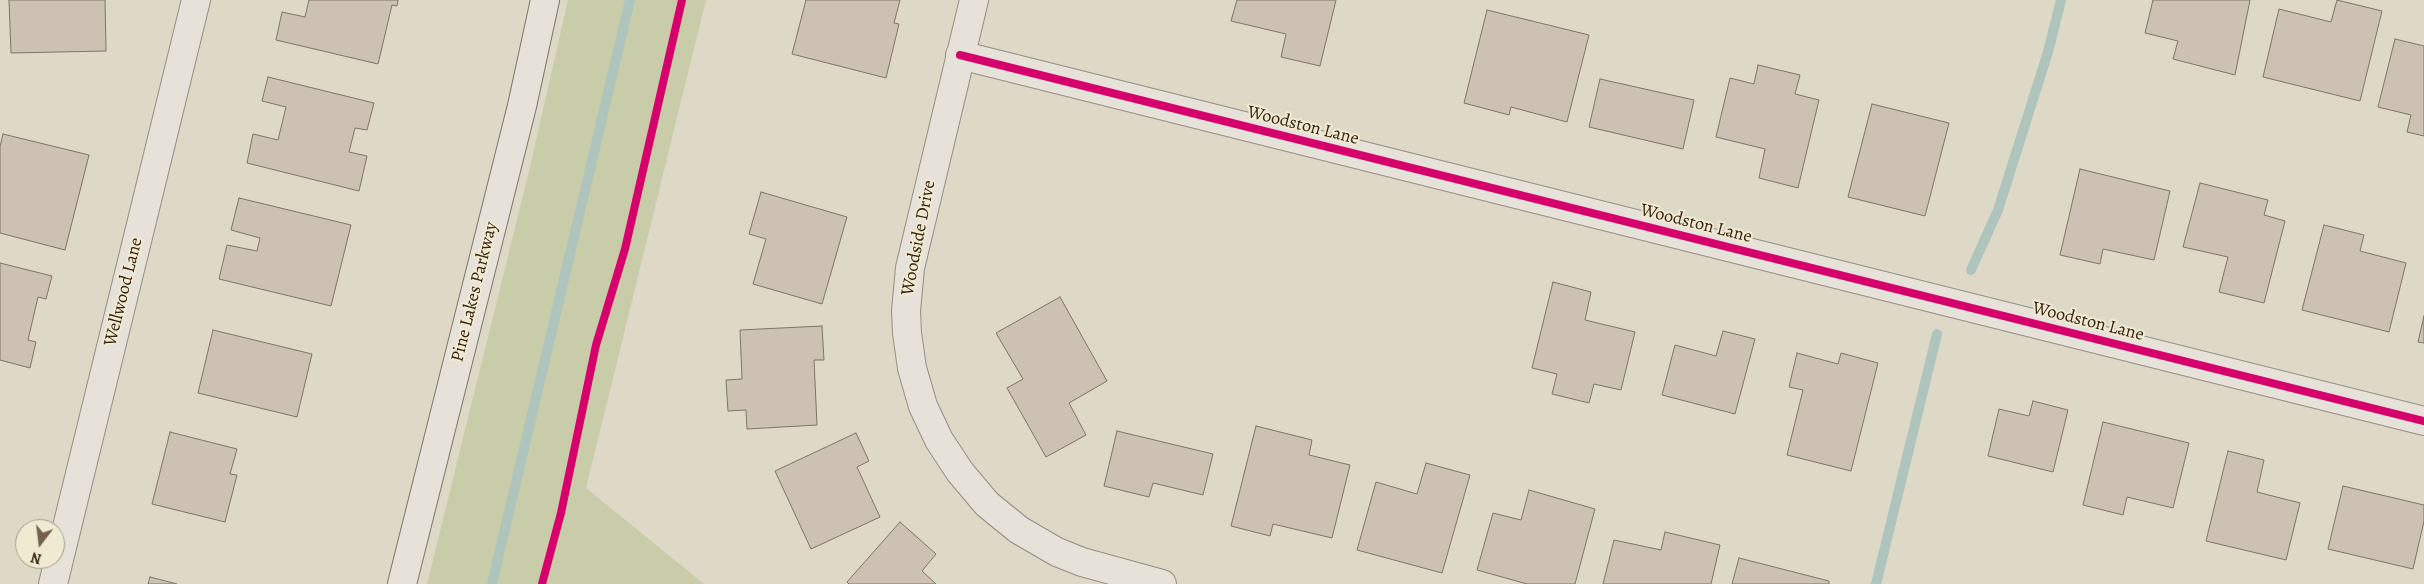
<!DOCTYPE html>
<style>
body{margin:0}
#map{position:relative;width:2424px;height:584px;overflow:hidden;background:#ded9c6;font-family:Alegreya,serif}
canvas{display:block}
.north{position:absolute;left:15px;top:519px;width:50px;height:50px;box-sizing:border-box;background:#f0ead3;border:1px solid #a69b85;border-radius:50%;rotate:195deg;font-size:14px;font-weight:700;line-height:20px;text-align:center;color:#382410}
.north::after{content:'';display:block;margin:auto;width:18px;height:22px;background:#726350;clip-path:polygon(50% 0,100% 100%,50% 72%,0 100%)}
</style>
<div id="map">
<canvas width="2424" height="584"></canvas>
<div class="north">N</div>
</div>
<script>
const ctx = document.querySelector('canvas').getContext('2d');
ctx.lineJoin = 'round';
function paint(path, color) {
  ctx.fillStyle = color;
  ctx.fill(path, 'evenodd');
}
function shape(rows) {
  const path = new Path2D();
  for (const r of rows) {
    path.moveTo(r[0], r[1]);
    for (let i = 2; i < r.length; i += 2) path.lineTo(r[i], r[i + 1]);
  }
  return path;
}
function stroke(path, color, width, dash) {
  ctx.strokeStyle = color;
  ctx.lineWidth = width;
  ctx.lineCap = dash ? 'butt' : 'round';
  ctx.setLineDash(dash || []);
  ctx.stroke(path);
}
function write(font, color, halo, rows, align = 'center') {
  ctx.font = font + ' Alegreya,serif';
  ctx.lineWidth = 4;
  ctx.setLineDash([]);
  ctx.textBaseline = 'middle';
  ctx.strokeStyle = halo;
  ctx.fillStyle = color;
  for (const [text, x, y, turn = 0] of rows) {
    ctx.save();
    ctx.translate(x, y);
    ctx.rotate((+turn || 0) * Math.PI / 180);
    ctx.textAlign = isNaN(turn) ? turn : align;
    if (halo) ctx.strokeText(text, 0, 0);
    ctx.fillText(text, 0, 0);
    ctx.restore();
  }
}
paint(shape([
 [568,0,706,0,586,488,704,584,427,584,530,167]
]), '#c9cca8');
stroke(shape([
 [1971,270,1998,210,2048,52,2061,0],
 [492,584,630,0],
 [1876,584,1937,334]
]), '#aec4bd', 10);
const building = shape([
 [9,0,105,0,106,51,11,53,9,0],
 [309,0,398,0,397,6,392,5,378,64,276,40,282,12,305,17,309,0],
 [806,0,900,0,894,23,899,24,886,78,792,54,806,0],
 [1237,0,1336,0,1320,66,1281,57,1286,34,1231,21,1237,0],
 [2153,0,2250,0,2235,75,2173,59,2178,41,2145,33,2153,0],
 [2337,0,2382,11,2360,101,2263,77,2279,9,2331,22,2337,0],
 [1487,10,1589,35,1567,122,1511,107,1509,115,1464,103,1487,10],
 [2395,39,2424,46,2424,136,2407,132,2411,115,2378,107,2395,39],
 [1758,65,1800,75,1795,94,1819,100,1798,188,1759,178,1765,149,1716,137,1730,78,1754,84,1758,65],
 [268,77,374,103,367,130,355,128,349,152,367,156,359,191,247,163,253,134,278,140,286,107,262,101,268,77],
 [1600,79,1694,100,1683,149,1589,127,1600,79],
 [1872,104,1949,123,1925,216,1848,197,1872,104],
 [3,134,89,155,65,250,0,233,0,147,3,134],
 [2080,169,2170,191,2154,260,2103,249,2100,264,2060,255,2080,169],
 [2200,183,2268,200,2264,215,2285,221,2264,303,2219,292,2228,257,2183,247,2200,183],
 [761,192,847,217,822,304,753,284,766,239,749,234,761,192],
 [239,198,351,225,331,306,219,279,227,245,257,251,260,238,231,230,239,198],
 [2324,225,2364,235,2360,251,2406,263,2389,332,2302,310,2324,225],
 [0,263,52,276,46,299,38,297,28,340,36,342,30,368,0,360,0,263],
 [1553,282,1591,292,1585,320,1635,332,1621,390,1594,384,1589,403,1552,394,1557,374,1532,368,1553,282],
 [1060,297,1107,381,1069,403,1086,435,1046,457,1007,388,1023,379,996,333,1060,297],
 [2424,316,2424,343,2418,342,2424,316],
 [822,326,824,360,814,360,817,425,747,429,746,410,728,411,726,380,742,379,740,330,822,326],
 [213,330,312,354,297,417,198,393,213,330],
 [1723,331,1755,339,1735,414,1662,395,1675,345,1716,356,1723,331],
 [1797,353,1838,364,1841,353,1878,363,1851,471,1787,455,1803,390,1789,387,1797,353],
 [2033,401,2068,410,2053,472,1988,456,1999,409,2029,416,2033,401],
 [2103,422,2189,443,2173,508,2127,497,2123,515,2083,505,2103,422],
 [1256,426,1312,440,1309,455,1350,465,1332,538,1273,524,1270,536,1231,526,1256,426],
 [1117,431,1213,454,1203,495,1153,483,1149,497,1104,486,1117,431],
 [170,432,237,449,230,474,237,475,225,522,152,504,170,432],
 [856,433,869,461,857,467,880,517,811,549,775,471,856,433],
 [2228,451,2264,460,2257,492,2300,503,2286,560,2206,541,2228,451],
 [1426,463,1470,475,1442,573,1357,550,1376,482,1417,494,1426,463],
 [2343,486,2424,505,2424,521,2413,569,2328,549,2343,486],
 [1529,490,1595,509,1575,584,1527,584,1477,570,1493,513,1521,520,1529,490],
 [900,522,936,554,922,571,936,584,849,584,847,582,900,522],
 [1665,532,1720,545,1711,584,1603,584,1614,540,1661,550,1665,532],
 [1739,558,1829,581,1829,584,1732,584,1739,558],
 [150,577,177,584,148,584,150,577]
]);
paint(building, '#ccc1b2');
stroke(building, '#7c7569', 1);
const street = shape([
 [974,0,910,268,906,311,907,333,912,368,923,406,939,440,960,472,987,504,1019,530,1057,552,1082,562,1162,584],
 [960,55,2424,421],
 [53,584,196,0]
]);
const secondary = shape([
 [402,584,522,106,545,0]
]);
stroke(street, '#948e81', 30);
stroke(secondary, '#7c7569', 30);
stroke(street, '#e6e2d9', 28);
stroke(secondary, '#e6e2d9', 28);
stroke(shape([
 [960,55,2424,421],
 [542,584,561,513,596,345,625,249,682,0]
]), '#d6006c', 8);
write('18px', '#382410', '#f0ead3', [
 ["Woodston Lane",1303,126,14],
 ["Woodston Lane",1696,224,14],
 ["Woodside Drive",919,238,-79],
 ["Wellwood Lane",124,292,-76],
 ["Pine Lakes Parkway",475,292,-76],
 ["Woodston Lane",2088,322,14]
]);
</script>
